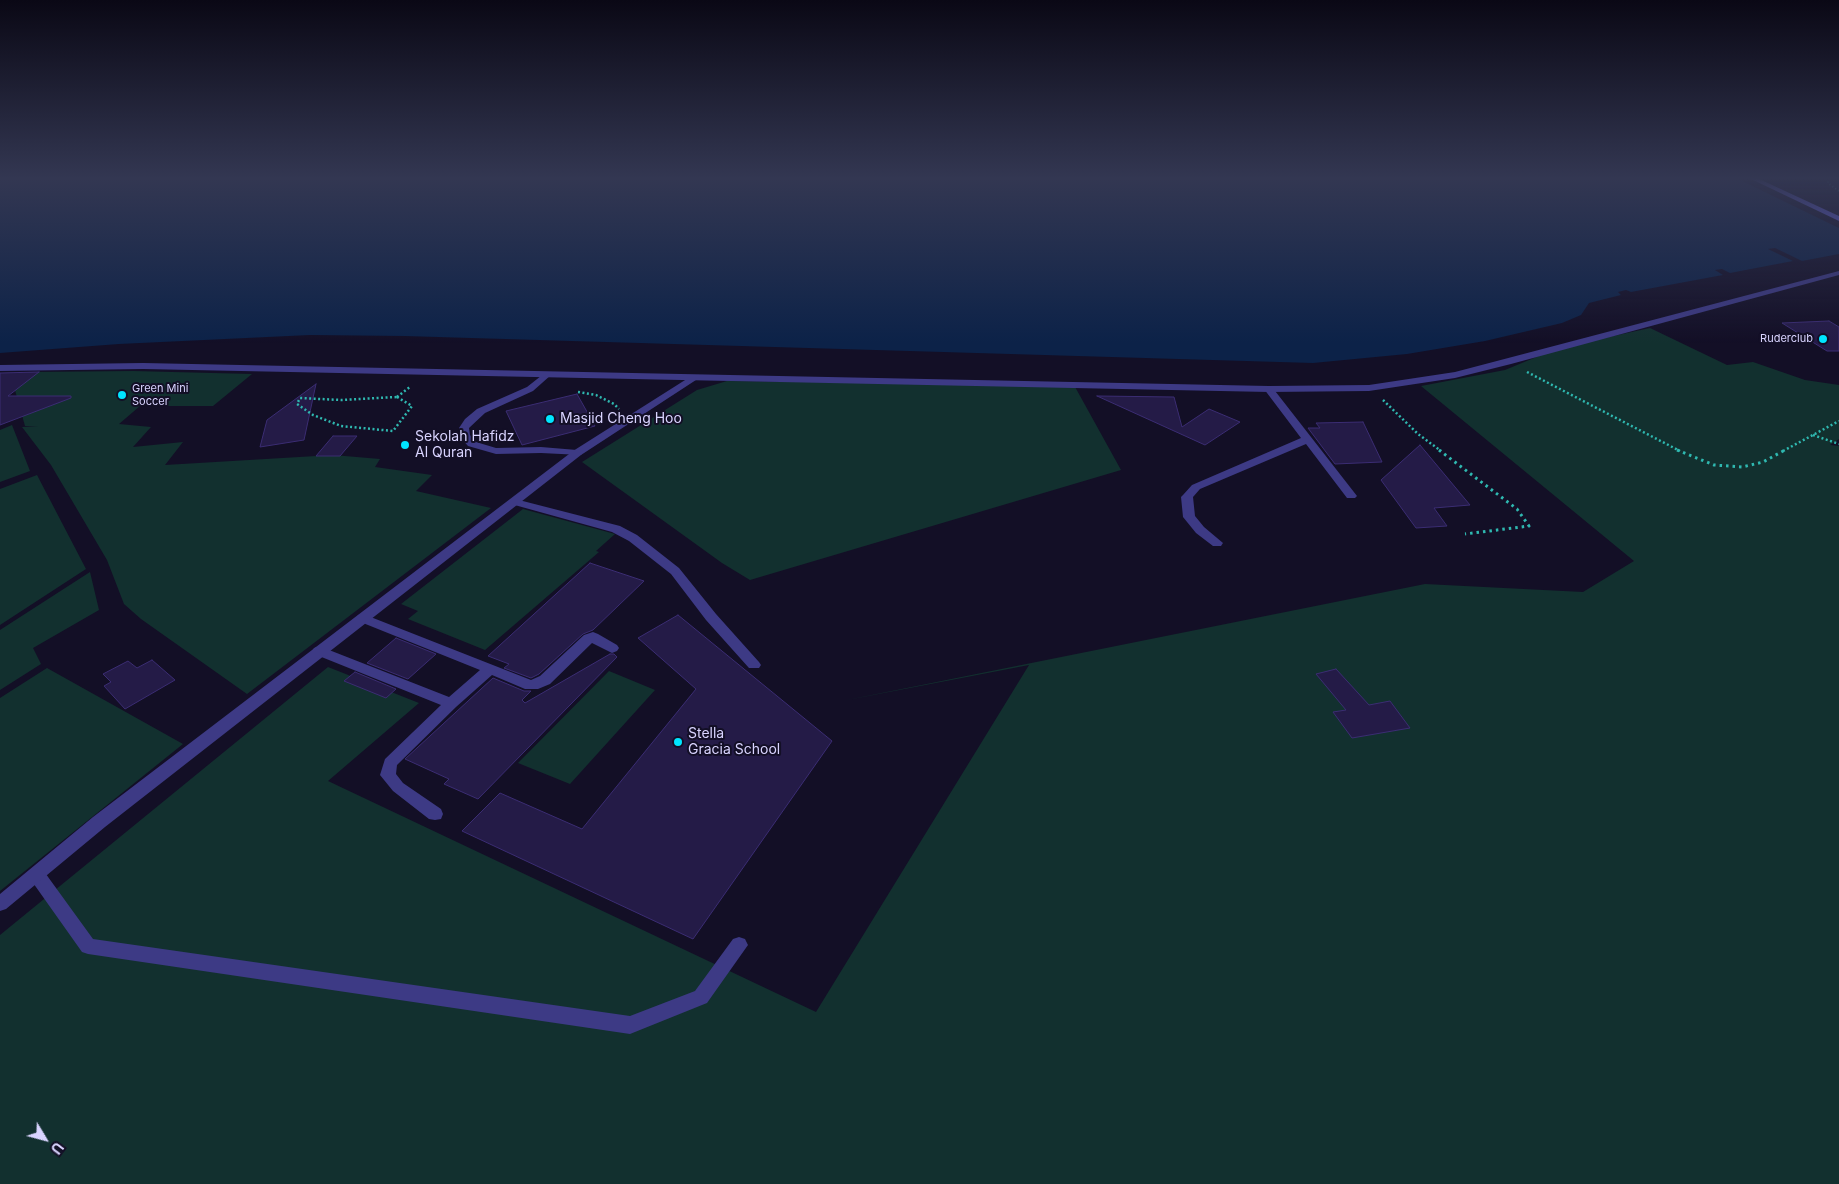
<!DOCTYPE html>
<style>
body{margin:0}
#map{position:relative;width:1839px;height:1184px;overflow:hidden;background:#130f26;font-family:Inter,sans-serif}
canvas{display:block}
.north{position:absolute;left:20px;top:1114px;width:50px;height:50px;-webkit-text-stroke:4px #130f26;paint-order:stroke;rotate:127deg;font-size:14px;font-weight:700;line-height:20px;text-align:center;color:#d9d4ff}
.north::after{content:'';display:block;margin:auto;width:18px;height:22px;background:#d9d4ff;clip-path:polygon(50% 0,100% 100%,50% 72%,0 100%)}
</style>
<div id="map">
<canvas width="1839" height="1184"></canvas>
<div class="north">U</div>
</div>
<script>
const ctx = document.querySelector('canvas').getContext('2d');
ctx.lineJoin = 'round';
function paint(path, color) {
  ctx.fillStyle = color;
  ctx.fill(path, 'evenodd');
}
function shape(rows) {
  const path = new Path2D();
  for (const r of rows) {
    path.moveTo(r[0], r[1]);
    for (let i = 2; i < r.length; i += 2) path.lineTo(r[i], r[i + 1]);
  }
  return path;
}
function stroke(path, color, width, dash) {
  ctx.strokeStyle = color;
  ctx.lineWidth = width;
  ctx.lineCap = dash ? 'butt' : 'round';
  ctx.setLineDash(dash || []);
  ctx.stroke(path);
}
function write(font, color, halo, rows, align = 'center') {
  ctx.font = font + ' Inter,sans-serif';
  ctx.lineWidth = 4;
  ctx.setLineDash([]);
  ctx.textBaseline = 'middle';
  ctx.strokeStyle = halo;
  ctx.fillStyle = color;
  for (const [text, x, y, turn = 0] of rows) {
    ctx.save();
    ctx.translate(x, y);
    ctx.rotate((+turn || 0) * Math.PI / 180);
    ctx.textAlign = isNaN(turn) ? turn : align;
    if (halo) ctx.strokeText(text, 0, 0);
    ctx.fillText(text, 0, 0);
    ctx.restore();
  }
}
paint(shape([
 [1650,328,1727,365,1753,362,1805,380,1839,385,1839,439,1830,445,1839,446,1839,1184,0,1184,0,935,328,667,419,703,328,781,816,1012,1029,665,842,701,1425,584,1583,592,1634,561,1421,386,1505,370,1558,348],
 [133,371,252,374,213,406,140,406,119,424,151,427,133,447,183,442,165,465,333,455,380,459,375,467,432,475,416,491,491,508,247,694,141,619,124,604,107,560,51,465,22,427,38,426,25,426,13,383,29,372],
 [727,381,1074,385,1121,470,750,580,722,563,582,462,697,390],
 [12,425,30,471,0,482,0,430],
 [37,475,86,569,0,625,0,489],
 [523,509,615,534,596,551,599,552,485,650,408,619,418,611,401,604],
 [90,572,99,610,33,648,41,664,0,690,0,630],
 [47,668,183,744,0,891,0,698],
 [609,671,655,690,570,784,518,763]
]), '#12302f');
paint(shape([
 [0,178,1736,178,1839,228,1839,254,1802,261,1775,248,1768,249,1793,261,1730,273,1722,269,1715,270,1723,275,1631,292,1626,290,1618,292,1621,295,1589,303,1581,315,1562,323,1485,341,1407,354,1313,363,404,336,310,335,119,344,0,353]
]), '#0c2248');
const building = shape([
 [1829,321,1839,327,1839,351,1827,351,1782,323,1829,321],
 [39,372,8,396,71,396,71,398,0,425,0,373,39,372],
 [316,384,304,440,260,447,267,420,316,384],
 [577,394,595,426,522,445,506,411,577,394],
 [1097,396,1174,397,1182,427,1209,409,1240,422,1205,445,1097,396],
 [1363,422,1382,462,1335,464,1308,428,1320,428,1316,423,1363,422],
 [333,436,357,436,340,456,316,456,333,436],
 [1420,445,1470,505,1434,508,1447,526,1416,528,1381,480,1420,445],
 [590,563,644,581,593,630,583,634,539,674,531,678,504,668,509,664,488,656,590,563],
 [678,615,832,741,693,939,462,831,500,793,582,829,696,689,638,638,678,615],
 [396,638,436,654,408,679,367,663,396,638],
 [610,654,614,654,617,657,478,799,444,784,449,779,405,759,493,678,524,691,531,691,522,700,525,703,610,654],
 [152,660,175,680,125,709,104,686,111,682,103,674,128,661,137,668,152,660],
 [1336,669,1369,705,1390,701,1410,728,1352,738,1333,712,1346,710,1316,674,1336,669],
 [355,672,396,689,386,698,344,681,355,672]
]);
paint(building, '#241b47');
stroke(building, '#3b2d73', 1);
stroke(shape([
 [1828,178,1828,183,1839,191]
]), '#2fb8b0', 2, [1, 2.5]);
stroke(shape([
 [1527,372,1680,451],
 [578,392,596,395,614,404,619,409],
 [397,397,412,406,393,431,341,426,313,415,297,404,300,398,341,400,397,397],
 [397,397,411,386],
 [1383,400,1418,434,1441,451],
 [1813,435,1839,444],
 [1783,451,1839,421]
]), '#2fb8b0', 2.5, [2, 2.5]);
stroke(shape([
 [1439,450,1517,509,1529,526,1465,534],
 [1677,450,1714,465,1742,467,1763,462,1785,450]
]), '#2fb8b0', 3, [2.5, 4]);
paint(shape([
 [546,372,551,375,533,391,485,413,469,428,470,435,476,442,496,448,541,447,577,450,582,453,581,455,541,453,496,454,468,446,461,438,459,428,465,419,477,409,527,387,546,372],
 [1269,386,1272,387,1357,496,1355,498,1347,498,1306,444,1200,489,1193,497,1195,516,1204,527,1223,543,1221,546,1213,546,1196,533,1183,517,1181,497,1183,495,1192,485,1301,438,1264,389,1269,386],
 [515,499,620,526,637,535,679,568,716,614,759,662,761,665,759,668,749,668,706,620,671,574,629,541,612,532,511,504,509,502,515,499],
 [363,614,531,680,540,676,584,635,593,632,598,634,617,645,619,648,617,651,612,653,592,643,550,684,538,689,525,689,492,675,456,707,397,765,396,774,403,783,441,809,443,814,441,819,435,820,429,819,393,791,380,775,385,759,441,705,314,654,312,651,314,648,319,646,324,648,449,697,480,670,358,621,357,618,358,615,363,614],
 [37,868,43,870,93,939,630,1016,695,991,733,939,739,937,745,939,748,945,707,1003,630,1034,88,954,82,952,31,880,29,875,31,870,37,868]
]), '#3d3a85');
paint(shape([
 [693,375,696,376,696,380,581,455,105,827,6,909,0,911,0,894,93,817,573,451,693,375]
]), '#3d3a85');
paint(shape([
 [1839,271,1839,275,1511,364,1455,378,1369,391,1269,392,143,369,0,371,0,365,143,363,1269,386,1369,385,1455,372,1839,271]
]), '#3d3a85');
paint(shape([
 [1749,178,1757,178,1839,216,1839,221,1749,178]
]), '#6f6bff');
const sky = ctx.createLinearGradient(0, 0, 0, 343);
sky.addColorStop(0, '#0a0815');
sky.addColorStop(0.52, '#333752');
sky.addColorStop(1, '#33375200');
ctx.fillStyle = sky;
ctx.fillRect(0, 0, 1839, 343);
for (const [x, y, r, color] of [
 [1823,339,5,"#00e5ff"],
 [122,395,5,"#00e5ff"],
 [550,419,5,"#00e5ff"],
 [405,445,5,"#00e5ff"],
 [678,742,5,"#00e5ff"]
]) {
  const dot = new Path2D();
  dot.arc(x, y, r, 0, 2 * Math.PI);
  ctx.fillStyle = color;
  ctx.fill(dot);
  stroke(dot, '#130f26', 2);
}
write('11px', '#d9d4ff', '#130f26', [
 ["Ruderclub",1813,339],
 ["Green Mini",132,389,"left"],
 ["Soccer",132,402,"left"]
], 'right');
write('14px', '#d9d4ff', '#130f26', [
 ["Masjid Cheng Hoo",560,419],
 ["Sekolah Hafidz",415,437],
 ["Al Quran",415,453],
 ["Stella",688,734],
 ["Gracia School",688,750]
], 'left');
</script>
